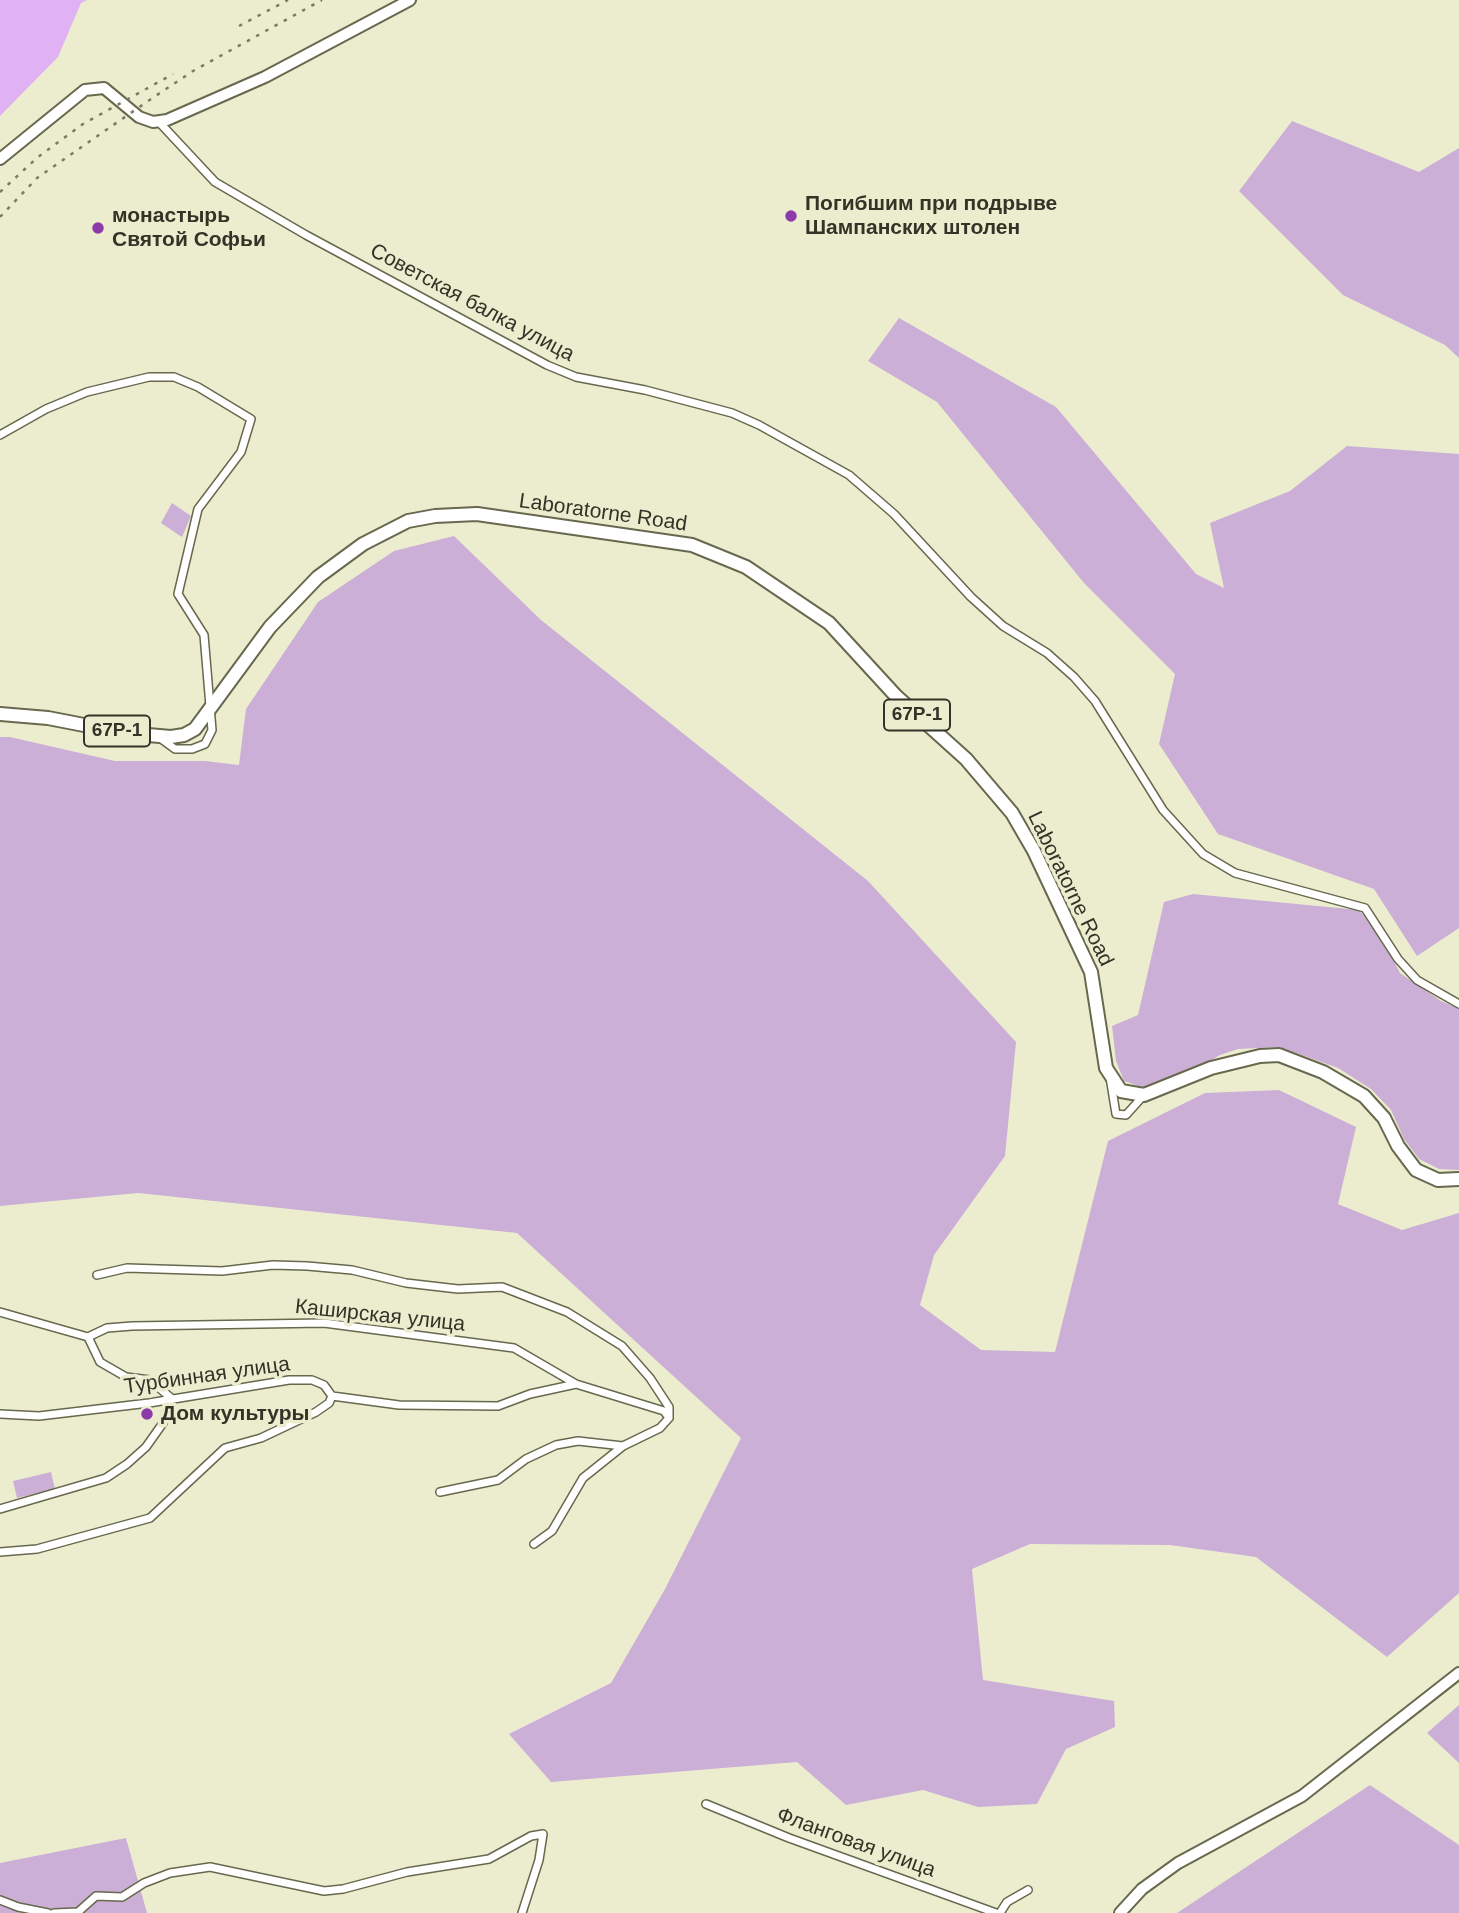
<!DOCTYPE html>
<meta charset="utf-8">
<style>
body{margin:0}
canvas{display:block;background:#ecedcf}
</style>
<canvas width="1459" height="1913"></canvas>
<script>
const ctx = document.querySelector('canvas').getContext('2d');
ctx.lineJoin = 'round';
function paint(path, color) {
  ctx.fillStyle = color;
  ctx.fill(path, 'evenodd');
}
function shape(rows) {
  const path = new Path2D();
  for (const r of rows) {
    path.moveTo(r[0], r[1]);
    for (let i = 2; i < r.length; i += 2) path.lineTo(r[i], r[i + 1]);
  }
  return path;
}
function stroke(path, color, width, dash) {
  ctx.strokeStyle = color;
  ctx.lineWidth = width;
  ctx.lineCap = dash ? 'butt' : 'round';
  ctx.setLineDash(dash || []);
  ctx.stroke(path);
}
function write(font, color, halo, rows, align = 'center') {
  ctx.font = font + ' Helvetica,sans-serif';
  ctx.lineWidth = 7;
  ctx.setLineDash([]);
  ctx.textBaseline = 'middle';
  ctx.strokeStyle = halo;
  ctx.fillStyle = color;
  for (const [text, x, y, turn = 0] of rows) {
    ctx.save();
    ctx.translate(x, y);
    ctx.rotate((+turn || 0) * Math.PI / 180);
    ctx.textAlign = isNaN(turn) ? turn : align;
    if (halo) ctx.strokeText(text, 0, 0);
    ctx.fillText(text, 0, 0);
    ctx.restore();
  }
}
paint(shape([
 [1292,121,1419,172,1459,148,1459,358,1445,345,1343,295,1239,191],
 [899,318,1056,407,1196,574,1224,588,1210,523,1290,491,1347,446,1459,454,1459,928,1417,956,1374,889,1218,834,1159,744,1175,674,1084,583,937,402,868,361],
 [172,503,191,516,182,537,161,523],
 [454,536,541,620,868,881,1016,1042,1005,1156,934,1255,920,1305,981,1350,1055,1352,1108,1141,1205,1093,1279,1090,1356,1127,1338,1204,1402,1230,1459,1213,1459,1593,1387,1657,1256,1557,1170,1545,1030,1544,972,1569,983,1680,1114,1701,1115,1727,1066,1749,1037,1804,978,1807,923,1790,846,1805,797,1762,551,1782,509,1734,611,1683,665,1589,741,1438,517,1233,138,1193,0,1206,0,737,10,737,115,761,205,761,239,765,246,709,318,602,394,551],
 [1193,894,1359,910,1381,936,1400,973,1441,1001,1459,1009,1459,1170,1439,1169,1419,1159,1404,1139,1391,1110,1371,1089,1338,1068,1280,1047,1238,1049,1220,1055,1200,1067,1147,1089,1124,1081,1116,1061,1112,1026,1138,1015,1164,902],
 [51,1472,55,1489,17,1498,13,1481],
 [1459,1705,1459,1763,1427,1733],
 [1370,1785,1459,1845,1459,1913,1177,1913],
 [126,1838,147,1913,0,1913,0,1863]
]), '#cbafd7');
paint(shape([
 [0,0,87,0,81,3,58,57,0,116]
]), '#e1b2f3');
const street = shape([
 [159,122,215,182,306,235,547,365,576,377,645,390,732,413,759,425,849,475,894,514,971,597,1003,626,1047,653,1074,677,1095,701,1163,810,1203,854,1235,873,1365,908,1398,959,1417,980,1459,1004],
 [0,435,46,409,87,392,149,377,174,377,198,387,251,419,241,452,198,509,178,594,204,635,212,730,205,744,192,749,175,749,160,738],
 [1110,1077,1116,1114,1126,1115,1144,1095],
 [97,1275,127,1268,222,1271,273,1265,307,1266,352,1270,406,1283,458,1289,502,1287,567,1312,622,1346,650,1378,669,1407,669,1417],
 [0,1312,88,1337,107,1328,132,1326,324,1323,514,1348,576,1384,664,1411,669,1418,660,1428,623,1446,578,1441,556,1445,526,1459,498,1480,440,1492],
 [88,1337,100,1362,126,1377,150,1380,171,1398],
 [0,1414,39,1416,149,1403,289,1380,312,1380,324,1385,332,1396,399,1405,498,1406,530,1394,576,1384],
 [0,1509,106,1478,127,1464,146,1447,163,1423,171,1398],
 [534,1544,552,1531,583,1478,623,1446],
 [0,1552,37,1549,150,1518,225,1448,261,1438,316,1412,329,1403,332,1396],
 [706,1804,789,1838,996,1913],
 [0,1900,18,1907,48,1913],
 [54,1913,78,1912,96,1896,122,1897,144,1883,170,1873,210,1867,324,1891,343,1889,407,1872,489,1859,531,1836,543,1834,539,1860,522,1913],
 [1000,1913,1007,1902,1028,1890]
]);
const secondary = shape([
 [0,159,85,90,104,88,139,117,153,122,167,120,265,77,410,0],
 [1120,1913,1142,1889,1178,1863,1302,1796,1459,1673]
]);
const primary = shape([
 [0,714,48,718,125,733,171,737,184,735,195,729,270,627,318,577,363,544,408,521,435,516,477,514,692,545,746,567,829,623,896,696,966,759,1012,813,1034,851,1091,972,1106,1068,1121,1091,1144,1095,1211,1068,1260,1056,1279,1055,1323,1072,1364,1096,1384,1118,1398,1146,1416,1170,1438,1180,1459,1179]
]);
stroke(street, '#67684d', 10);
stroke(secondary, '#67684d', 14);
stroke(primary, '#67684d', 16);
stroke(street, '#fff', 7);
stroke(secondary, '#fff', 10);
stroke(primary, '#fff', 12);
stroke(shape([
 [239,26,288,0],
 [0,192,38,157,83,124,173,74],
 [0,217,37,178,148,101,193,71,322,0]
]), '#7a7b68', 2.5, [3.5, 7]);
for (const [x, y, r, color] of [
 [791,216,7,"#8e3baa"],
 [98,228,7,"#8e3baa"],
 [147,1414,7,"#8e3baa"]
]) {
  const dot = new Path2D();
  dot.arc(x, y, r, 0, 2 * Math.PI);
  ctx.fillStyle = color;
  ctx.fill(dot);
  stroke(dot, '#ecedcf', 2.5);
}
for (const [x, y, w] of [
 [917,715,66],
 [117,731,66]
]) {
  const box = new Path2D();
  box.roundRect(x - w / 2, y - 15.5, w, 31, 5);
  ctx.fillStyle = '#ecedcf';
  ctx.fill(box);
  stroke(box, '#333327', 2);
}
write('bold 19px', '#333327', null, [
 ["67Р-1",917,715],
 ["67Р-1",117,731]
]);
write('bold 21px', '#333327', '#ecedcf', [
 ["Погибшим при подрыве",805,204],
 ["Шампанских штолен",805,228],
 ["монастырь",112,216],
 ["Святой Софьи",112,240],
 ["Дом культуры",161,1414]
], 'left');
write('21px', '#333327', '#ecedcf', [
 ["Советская балка улица",472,303,28],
 ["Laboratorne Road",603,513,8],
 ["Laboratorne Road",1070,889,64],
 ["Каширская улица",380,1316,6],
 ["Турбинная улица",207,1376,-8],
 ["Фланговая улица",856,1843,20]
]);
</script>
